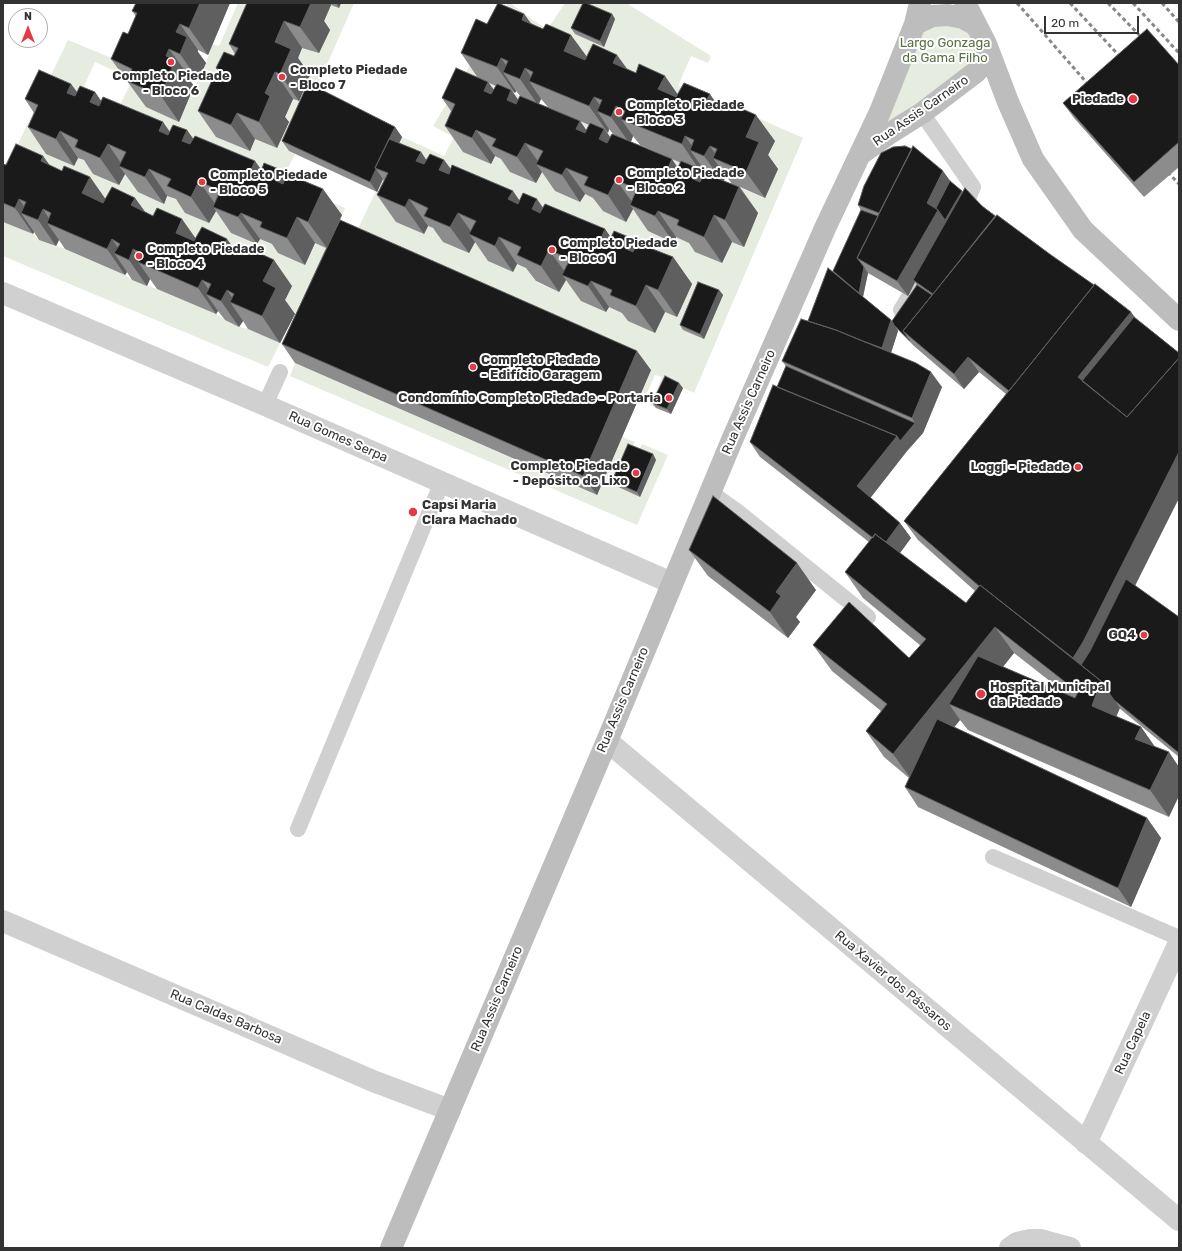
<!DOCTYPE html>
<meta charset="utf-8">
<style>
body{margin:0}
#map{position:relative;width:1182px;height:1251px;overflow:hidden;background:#fff;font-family:Rubik,sans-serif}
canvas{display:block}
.frame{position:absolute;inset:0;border:4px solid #333;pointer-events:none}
.north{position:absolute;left:8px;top:8px;width:40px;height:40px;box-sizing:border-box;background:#fff;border:1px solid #adadad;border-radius:50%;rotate:0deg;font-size:11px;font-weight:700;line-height:16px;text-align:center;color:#333}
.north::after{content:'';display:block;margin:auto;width:14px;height:18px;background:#e63946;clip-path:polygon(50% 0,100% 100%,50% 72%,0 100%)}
.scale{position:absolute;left:1044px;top:16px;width:95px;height:18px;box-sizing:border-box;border:2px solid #333;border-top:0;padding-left:5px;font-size:12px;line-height:14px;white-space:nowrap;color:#333;-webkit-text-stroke:3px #fff;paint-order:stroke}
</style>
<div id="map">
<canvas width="1182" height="1251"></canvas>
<div class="frame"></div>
<div class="north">N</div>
<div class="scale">20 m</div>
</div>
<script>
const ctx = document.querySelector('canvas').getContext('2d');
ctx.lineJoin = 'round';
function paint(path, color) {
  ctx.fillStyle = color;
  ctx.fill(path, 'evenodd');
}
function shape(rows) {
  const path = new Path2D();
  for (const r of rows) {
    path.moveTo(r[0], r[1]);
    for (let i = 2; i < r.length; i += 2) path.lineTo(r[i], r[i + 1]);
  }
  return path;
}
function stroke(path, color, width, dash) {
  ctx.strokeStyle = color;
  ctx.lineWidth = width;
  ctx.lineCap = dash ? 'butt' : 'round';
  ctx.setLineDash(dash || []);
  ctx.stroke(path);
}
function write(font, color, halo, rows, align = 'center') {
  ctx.font = font + ' Rubik,sans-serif';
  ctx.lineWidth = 4;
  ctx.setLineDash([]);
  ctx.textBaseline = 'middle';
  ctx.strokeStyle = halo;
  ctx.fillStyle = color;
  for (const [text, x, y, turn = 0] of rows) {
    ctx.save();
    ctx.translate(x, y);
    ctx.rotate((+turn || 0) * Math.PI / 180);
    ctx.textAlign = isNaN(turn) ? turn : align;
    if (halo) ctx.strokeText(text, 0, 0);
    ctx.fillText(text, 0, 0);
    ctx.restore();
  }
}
paint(shape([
 [238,3,276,3,250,151,255,139,277,148,284,120,293,99,298,101,294,69,302,48,321,27,331,5,354,3,289,151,295,154,282,180,345,208,342,215,98,112,74,166,78,158,97,166,119,184,127,170,164,204,167,196,189,205,209,223,218,208,257,244,260,239,280,248,305,265,315,243,327,248,295,314,282,308,292,286,3,175,68,40,126,64,132,79,95,62,80,95,117,111,130,85,151,95,179,122,194,86,199,80,206,63,212,44,219,46],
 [508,3,510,3,547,30,565,3,626,3,711,56,708,63,691,56,678,86,697,91,803,138,694,393,669,381,656,408,650,405,662,377,655,375,646,395,641,392,650,370,353,239,402,137,444,156,454,137,433,126],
 [479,79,775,141,765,163,764,198,732,184,708,176,700,171,640,145,630,144,608,133,521,98,515,93],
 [461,124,744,247,732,242,722,263,696,252,697,246,676,237,674,243,648,231,635,206,626,221,606,204,585,194,580,202,555,191,544,169,536,183,514,165,495,156,491,164],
 [396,221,563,230,677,316,665,312,655,333,629,321,630,316,609,307,607,312,568,276,559,292,536,282,539,274,517,264,513,272,477,239,447,235,428,226,424,234],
 [937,23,961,26,974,38,975,54,973,62,881,129,925,28],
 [3,222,33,234,39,240,65,249,125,275,132,280,157,289,216,314,225,320,239,327,248,329,280,343,268,367,3,256],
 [295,363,596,495,622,437,635,442,616,486,640,497,656,460,638,452,642,444,668,455,637,525,290,376]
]), '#e6ecdf');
stroke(shape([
 [922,113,973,187,968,199,960,213],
 [901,310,928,265],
 [265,405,280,372],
 [710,492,738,512,868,617],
 [298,829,442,482],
 [993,857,1179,938]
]), '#d0d0d0', 16);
stroke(shape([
 [3,293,265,405,672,583],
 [607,741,1179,1220],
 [3,921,373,1081,450,1110],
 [1086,1143,1179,943],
 [1010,1248,1017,1243,1030,1240,1041,1240,1070,1248]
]), '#d0d0d0', 22);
stroke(shape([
 [965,3,986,44,1008,102,1033,159,1083,230,1179,320],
 [915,24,932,16,948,15,963,18,976,25],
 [862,153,887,135,922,113,976,72,982,65,985,55,986,44],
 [391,1248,607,741,732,440,826,226,880,112,915,24,920,3]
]), '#bdbdbd', 22);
stroke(shape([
 [1017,3,1094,91],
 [1070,3,1126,63],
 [1108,3,1148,44],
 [1133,3,1179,53],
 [1162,3,1179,22],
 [1163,167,1179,184]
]), '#888', 3, [4, 3]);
paint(shape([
 [230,3,208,55,198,50,198,52,206,63,198,80,188,75,187,77,194,86,179,122,146,107,111,59,128,34,136,16,132,11],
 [247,3,341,3,339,8,331,5,324,21,330,30,319,53,302,48,298,58,310,75,299,101,293,99,285,117,289,122,277,148,255,139,250,151,216,137,198,111,224,79,216,68,234,56,235,54,229,44],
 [524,14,531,23,587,57,627,69,678,94,719,107,775,141,768,155,778,169,765,198,740,187,758,213,744,247,732,242,722,263,695,252,689,243,676,237,674,243,648,231,633,209,626,222,603,211,593,198,585,194,580,202,555,191,542,172,536,183,510,172,501,159,495,156,491,164,463,152,445,126,451,111,442,98,478,78,461,53,487,24],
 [489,83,496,86,494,90],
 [516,91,520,96,518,100,513,92,515,93],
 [541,99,548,107,539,104],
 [565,115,589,125,586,130,580,121],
 [609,129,613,134,610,137,607,132,608,133],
 [633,136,640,145,681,163,678,168,631,142],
 [702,167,707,174,703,175,700,171],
 [726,176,732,184,724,181],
 [612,14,615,19,604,47,575,34,571,28],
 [1179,65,1179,167,1144,197,1074,118,1063,103],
 [71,84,77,92,95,92,101,101,170,132,187,130,193,139,262,170,286,177,342,215,336,227,651,370,597,495,295,363,282,344,326,248,315,243,305,265,278,253,272,244,260,239,257,244,231,233,216,211,209,223,185,213,176,199,167,196,164,204,138,192,125,174,119,185,93,174,84,160,78,158,74,166,46,154,28,127,34,113,25,99],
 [395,127,402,137,399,143,421,152,426,160,444,160,451,169,519,200,543,208,605,229,611,238,631,238,636,245,673,257,692,284,677,317,665,312,655,333,628,321,622,313,609,307,606,312,581,301,566,280,559,292,536,281,526,268,517,264,513,272,488,261,475,242,469,253,443,242,433,228,428,226,424,234,396,222,377,195,384,181,383,179,377,192,289,151,282,141],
 [43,156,49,165,62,171,90,177,105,199,135,198,145,212,196,238,237,252,292,286,285,300,295,314,280,343,248,329,243,321,239,327,225,320,218,311,216,314,157,289,150,279,147,286,132,280,127,272,125,275,65,249,59,240,56,246,39,240,34,232,33,234,3,222,3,164,6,165],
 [950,181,963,192,982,206,1131,312,1134,317,1179,353,1179,498,1135,586,1179,617,1179,757,1119,708,1116,716,1141,727,1155,747,1169,817,968,730,960,720,954,727,1147,818,1161,838,1131,907,918,807,905,787,909,778,884,757,866,731,881,711,832,671,813,645,909,658,921,646,863,598,845,572,869,542,760,457,750,442,777,387,786,366,782,361,808,321,833,271,861,210,858,205],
 [868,273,908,296,915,282,917,285,892,321,863,297],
 [898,330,914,346,964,389,979,372,1006,394,904,521,918,540,975,591,966,603,900,553,911,538,900,523,870,498,907,451,923,433,942,387,891,353,898,331],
 [1014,653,1065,693,1003,667],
 [719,290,723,295,704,339,683,330,680,325],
 [683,388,671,414,656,408,652,403],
 [653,454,656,460,640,497,616,486,612,481],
 [689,550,816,590,796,617,800,622,788,638,708,576]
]), '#8c8c8c');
paint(shape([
 [200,3,230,3,208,55,189,28],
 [305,3,330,3,331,5,324,21,330,30,319,53,300,27],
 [336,3,341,3,339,8],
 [524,14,543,41,522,20],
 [612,14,615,19,604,47,600,41],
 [284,21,302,48,298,58,310,75,299,101,280,74,275,42],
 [180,24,198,50,198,52,206,63,198,80,180,54,176,32],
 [571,35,590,61,583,77,564,51],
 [169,49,188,75,187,77,194,86,179,122,161,96,166,56],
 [617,55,636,81,613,63],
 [501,58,514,76,503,72,516,91,515,93,497,67],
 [525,68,536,84,529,81,541,99,538,105,520,79],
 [275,72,293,99,285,117,289,122,277,148,259,122,265,93],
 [665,76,683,102,658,89],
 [488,82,507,109,484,91],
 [71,84,90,110,67,93],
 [511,90,530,116,507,100],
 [95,92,113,118,90,102],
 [710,94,728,121,706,101],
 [594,97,607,115,597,111,609,129,608,133,589,106],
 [616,106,626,121,621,119,633,136,630,144,611,117],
 [237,113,255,139,250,151,231,125],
 [756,115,775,141,768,155,778,169,765,198,746,172,746,137],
 [580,121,598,147,576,129],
 [163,122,182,149,159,131],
 [395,127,402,137,386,172,376,168],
 [604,129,623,155,599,139],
 [187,130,206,157,182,141],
 [476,130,495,156,491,164,472,138],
 [60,131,78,158,74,166,56,139],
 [685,136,697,153,690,150,702,167,700,171,717,194,693,179,698,168,682,144],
 [525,143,542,167,536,164,542,172,536,183,517,157],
 [108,144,125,169,119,166,125,174,119,185,100,158],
 [710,146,720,161,713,158,726,176,723,182,704,156],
 [421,152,439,179,416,161],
 [43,156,62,182,41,161],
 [672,159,690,186,668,168],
 [444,160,463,186,439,170],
 [255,161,274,187,251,170],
 [566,168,585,194,580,202,562,175],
 [149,169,167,196,164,204,145,177],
 [376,169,383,179,377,192,370,182],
 [281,170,300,196,276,181],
 [943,171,954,186,962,191,966,196,913,280,915,282,908,296,897,281,927,203],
 [90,177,109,204,101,219,82,193],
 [616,180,635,206,630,205,633,209,626,222,608,195],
 [199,181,218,208,213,207,216,211,209,223,191,197],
 [739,187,758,213,744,247,725,220],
 [323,189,342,215,327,248,308,222],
 [513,191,531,217,508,199],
 [135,198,154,224,131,205],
 [19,199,32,218,21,213,34,232,33,234,15,208],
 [409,199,428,226,424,234,405,207],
 [537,199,555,225,532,209],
 [43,209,54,226,47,223,59,240,56,246,38,220],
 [658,211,676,237,674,243,655,216],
 [241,213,260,239,257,244,238,217],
 [458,213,475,237,469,234,475,242,469,253,450,227],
 [714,215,732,242,722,263,704,237],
 [297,217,315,243,305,265,287,238],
 [182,219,201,246,176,233],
 [605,229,623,255,601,238],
 [499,237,517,264,513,272,495,246],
 [631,238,650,265,626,249],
 [112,239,125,258,114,253,127,272,125,275,107,249],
 [227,239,246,265,223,246],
 [133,249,144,265,138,262,150,279,147,286,129,260],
 [549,250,568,276,562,275,566,280,559,292,541,266],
 [673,257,692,284,677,317,658,290],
 [274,260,292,286,285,300,295,314,280,343,262,316,263,281],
 [864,267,868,273,862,301,858,296],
 [202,280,215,298,206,294,218,311,216,314,198,288],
 [591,281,609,307,606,312,588,286],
 [646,285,665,312,655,333,636,306],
 [227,290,238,306,230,302,243,321,239,327,221,301],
 [719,290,723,295,704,339,700,334],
 [1131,312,1145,332,1095,393,1078,377],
 [891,320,898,331,889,359,882,348],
 [637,351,651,370,597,495,583,476],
 [968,357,979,372,964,389,954,374],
 [931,372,942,387,923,433,907,451,868,501,857,486,897,436,915,423,912,418],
 [679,383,683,388,671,414,667,409],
 [1179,452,1179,498,1097,661,1078,670,1071,661],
 [653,454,656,460,640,497,637,492],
 [900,523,911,538,894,561,883,546],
 [797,563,816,590,796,617,800,622,788,638,770,612,776,592],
 [995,627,1014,653,967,711,949,704,960,720,912,780,893,754],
 [1101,681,1120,708,1110,732,1092,706],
 [1141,727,1160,754,1135,739],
 [1169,752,1179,767,1179,796,1169,817,1150,790],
 [1147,818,1161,838,1131,907,1118,888]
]), '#5f5f5f');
const building = shape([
 [136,3,200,3,189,28,180,24,176,32,187,37,180,54,169,49,166,56,175,60,161,96,127,81,132,69,111,59,123,32,128,34,137,13,132,11,136,3],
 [247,3,311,3,300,27,284,21,275,42,291,49,280,74,275,72,265,93,270,96,259,122,237,113,231,125,198,111,214,76,224,80,227,73,216,68,224,52,234,56,238,48,229,44,247,3],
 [498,3,524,14,522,20,543,29,546,24,571,35,564,51,585,60,593,44,617,55,613,63,636,73,639,64,665,76,658,89,676,97,684,83,710,94,706,101,725,110,729,103,756,115,746,137,759,142,746,172,713,158,717,149,710,146,704,156,690,150,694,140,685,136,682,144,621,119,625,111,616,106,611,117,597,111,602,100,594,97,589,106,529,81,533,72,525,68,520,79,503,72,508,61,501,58,497,67,461,53,476,19,487,24,498,3],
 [583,3,586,3,612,14,600,41,571,28,583,3],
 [1147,29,1179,65,1179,142,1134,182,1063,103,1147,29],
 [456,68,488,82,484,91,491,94,497,84,511,90,507,100,516,104,520,96,580,121,576,129,585,133,590,123,604,129,599,139,607,143,612,134,672,159,668,168,676,172,681,161,698,168,693,179,700,182,704,173,739,187,725,220,714,215,704,237,677,225,679,220,658,211,655,216,630,205,637,189,616,180,608,195,584,185,588,177,566,168,562,175,536,164,543,151,525,143,517,157,492,146,496,139,476,130,472,138,445,126,455,104,442,98,456,68],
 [39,70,71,84,67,93,75,96,80,86,95,92,90,102,99,106,103,97,163,122,159,131,168,135,173,125,187,130,182,141,190,144,195,136,255,161,251,170,260,174,264,163,281,170,276,181,283,184,287,174,323,189,308,222,297,217,287,238,260,227,262,222,241,213,238,217,213,207,220,191,199,181,191,197,167,186,171,179,149,169,145,177,119,166,126,152,108,144,100,158,75,147,78,140,60,131,56,139,28,127,38,105,25,99,39,70],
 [308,83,395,127,375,168,376,169,370,182,282,141,308,83],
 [389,139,421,152,416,161,424,164,430,154,444,160,439,170,449,174,452,165,513,191,508,199,518,204,523,193,537,199,532,209,540,213,545,204,605,229,601,238,609,242,614,231,631,238,626,249,633,252,637,243,673,257,658,290,646,285,636,306,610,295,612,290,591,281,588,286,562,275,570,259,549,250,541,266,517,255,521,247,499,237,495,246,469,234,476,221,458,213,450,227,424,216,428,208,409,199,405,207,377,195,388,173,375,168,389,139],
 [16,144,43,156,41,161,62,171,64,166,90,177,82,193,103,203,112,187,135,198,131,205,153,216,157,208,182,219,176,233,194,241,202,227,227,239,223,246,242,255,246,247,274,260,263,281,276,288,262,316,230,302,234,294,227,290,221,301,206,294,211,284,202,280,198,288,138,262,143,254,133,249,129,260,114,253,120,244,112,239,107,249,47,223,51,213,43,209,38,220,21,213,26,202,19,199,15,208,3,203,3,164,6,165,16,144],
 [905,146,912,149,879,213,858,205,864,186,881,153,893,147,905,146],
 [913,146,943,171,927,203,938,210,897,281,857,258,913,146],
 [950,181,962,191,945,220,938,210,936,208,950,181],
 [965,188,982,206,995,216,933,294,913,280,965,188],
 [861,210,878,216,857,258,864,267,859,293,833,271,861,210],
 [997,215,1051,255,1094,285,1009,391,968,357,954,374,903,331,997,215],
 [340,220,637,351,583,476,282,344,340,220],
 [828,268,891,320,882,348,860,340,836,330,808,321,828,268],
 [698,282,719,290,700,334,680,325,698,282],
 [1095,284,1131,312,1078,377,1127,417,1179,358,1179,452,1083,642,1073,658,980,585,979,586,904,521,1095,284],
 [917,285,932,295,903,331,910,341,894,325,892,321,917,285],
 [1134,317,1179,353,1179,358,1127,417,1082,381,1134,317],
 [801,319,836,330,916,363,931,372,912,418,782,361,801,319],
 [786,366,915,423,900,441,897,436,777,387,786,366],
 [665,376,679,383,667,409,652,403,665,376],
 [773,385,897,436,857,486,900,523,886,542,875,534,873,538,750,442,773,385],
 [628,444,653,454,637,492,612,481,628,444],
 [713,496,797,563,776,592,781,596,770,612,689,550,713,496],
 [875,534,966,603,980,585,1101,681,1092,706,1141,727,1135,739,1169,752,1150,790,949,704,978,656,1075,698,1078,692,995,627,893,754,866,731,887,704,813,645,849,602,909,658,926,639,845,572,875,534],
 [1126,579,1179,617,1179,753,1114,700,1101,681,1081,665,1090,651,1126,579],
 [937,719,1147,818,1118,888,905,787,937,719]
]);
paint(building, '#1a1a1a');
stroke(building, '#5f5f5f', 1);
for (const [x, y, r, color] of [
 [171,62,4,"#e63946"],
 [282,77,4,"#e63946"],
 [1133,99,5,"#e63946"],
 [619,112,4,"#e63946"],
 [619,180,4,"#e63946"],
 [202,182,4,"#e63946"],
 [552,250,4,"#e63946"],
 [139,256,4,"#e63946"],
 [473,367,4,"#e63946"],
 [669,398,4,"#e63946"],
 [1078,467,4,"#e63946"],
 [636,473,4,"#e63946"],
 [413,512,5,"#e63946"],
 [1144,635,4,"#e63946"],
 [981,694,5,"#e63946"]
]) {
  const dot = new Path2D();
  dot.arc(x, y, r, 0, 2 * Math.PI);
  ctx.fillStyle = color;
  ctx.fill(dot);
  stroke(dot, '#fff', 1.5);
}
write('13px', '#56703f', '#fff', [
 ["Largo Gonzaga",945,43],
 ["da Gama Filho",945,58]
]);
write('bold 13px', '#333', '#fff', [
 ["Completo Piedade",290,70],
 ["- Bloco 7",290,85],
 ["Completo Piedade",171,76,"center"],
 ["- Bloco 6",171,91,"center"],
 ["Piedade",1124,99,"right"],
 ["Completo Piedade",627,105],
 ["- Bloco 3",627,120],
 ["Completo Piedade",627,173],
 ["- Bloco 2",627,188],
 ["Completo Piedade",210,175],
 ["- Bloco 5",210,190],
 ["Completo Piedade",560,243],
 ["- Bloco 1",560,258],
 ["Completo Piedade",147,249],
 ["- Bloco 4",147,264],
 ["Completo Piedade",481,360],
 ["- Edifício Garagem",481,375],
 ["Condomínio Completo Piedade - Portaria",661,398,"right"],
 ["Completo Piedade",628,466,"right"],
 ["- Depósito de Lixo",628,481,"right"],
 ["Loggi - Piedade",1070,467,"right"],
 ["Capsi Maria",422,505],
 ["Clara Machado",422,520],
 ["GQ4",1136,635,"right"],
 ["Hospital Municipal",990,687],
 ["da Piedade",990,702]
], 'left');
write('13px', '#333', '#fff', [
 ["Rua Assis Carneiro",921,111,-35],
 ["Rua Assis Carneiro",749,402,-66],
 ["Rua Gomes Serpa",338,437,24],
 ["Rua Assis Carneiro",623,700,-67],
 ["Rua Xavier dos Pássaros",893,981,40],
 ["Rua Assis Carneiro",497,999,-67],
 ["Rua Caldas Barbosa",226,1017,23],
 ["Rua Capela",1133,1043,-65]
]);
</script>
